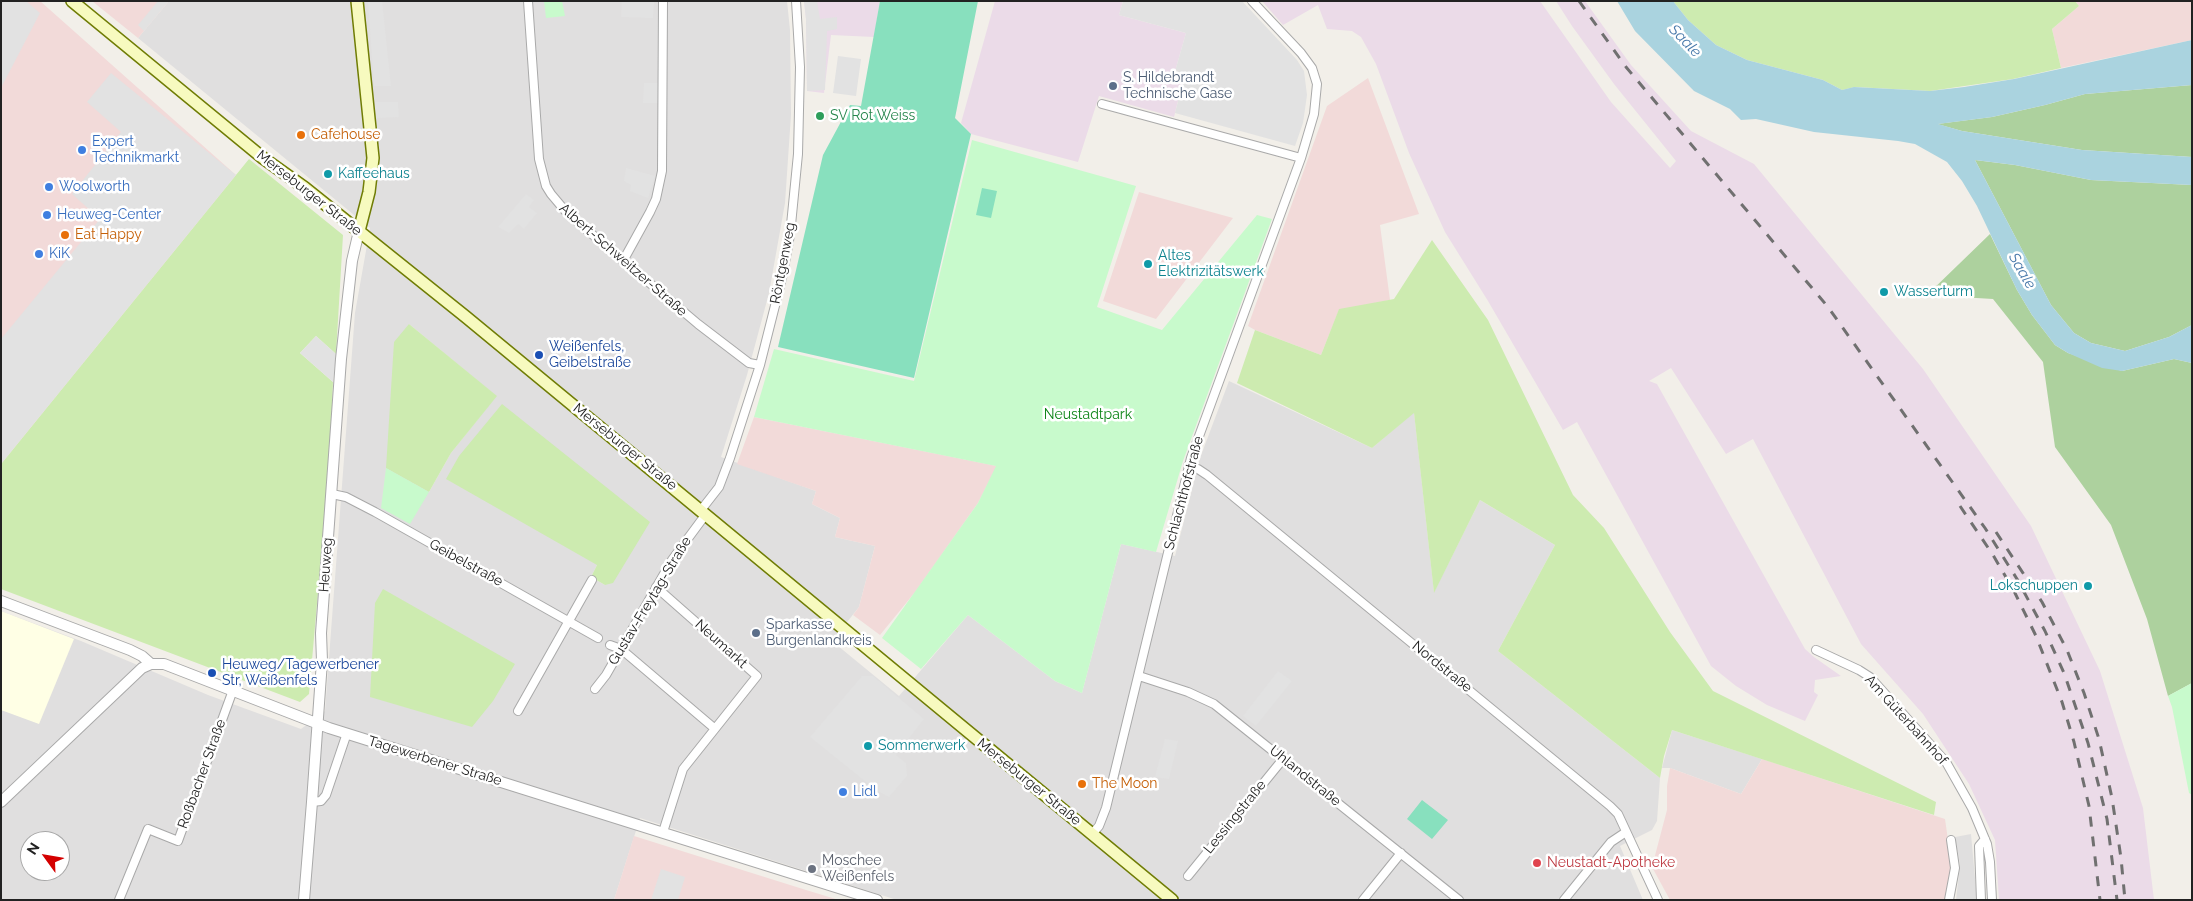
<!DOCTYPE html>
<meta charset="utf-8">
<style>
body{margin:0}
#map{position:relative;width:2193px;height:901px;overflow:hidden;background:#f2efe9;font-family:Raleway,sans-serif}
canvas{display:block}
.frame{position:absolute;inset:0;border:2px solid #222;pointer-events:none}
.north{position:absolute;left:20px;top:831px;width:50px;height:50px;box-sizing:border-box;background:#fff;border:1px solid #a7a7a7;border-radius:50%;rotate:302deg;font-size:14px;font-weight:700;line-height:20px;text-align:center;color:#222}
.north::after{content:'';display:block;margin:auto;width:18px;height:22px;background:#d40000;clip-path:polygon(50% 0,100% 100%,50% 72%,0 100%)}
</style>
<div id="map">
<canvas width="2193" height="901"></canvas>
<div class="frame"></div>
<div class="north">N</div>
</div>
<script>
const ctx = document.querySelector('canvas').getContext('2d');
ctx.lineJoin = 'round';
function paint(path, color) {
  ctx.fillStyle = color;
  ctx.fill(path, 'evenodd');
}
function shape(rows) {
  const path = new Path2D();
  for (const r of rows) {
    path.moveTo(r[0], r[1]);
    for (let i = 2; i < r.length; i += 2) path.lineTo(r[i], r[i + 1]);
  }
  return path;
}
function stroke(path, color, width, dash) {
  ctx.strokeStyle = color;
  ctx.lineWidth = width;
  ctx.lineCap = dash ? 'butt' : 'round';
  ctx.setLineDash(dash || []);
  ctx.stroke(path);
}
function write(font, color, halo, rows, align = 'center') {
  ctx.font = font + ' Raleway,sans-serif';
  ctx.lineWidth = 5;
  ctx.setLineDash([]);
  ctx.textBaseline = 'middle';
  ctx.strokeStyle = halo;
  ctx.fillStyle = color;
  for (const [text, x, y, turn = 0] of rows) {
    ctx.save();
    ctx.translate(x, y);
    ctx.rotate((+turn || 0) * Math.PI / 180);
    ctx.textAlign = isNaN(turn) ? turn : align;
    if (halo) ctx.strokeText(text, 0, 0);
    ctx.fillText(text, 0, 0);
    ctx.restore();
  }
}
paint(shape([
 [169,1,787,1,790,30,791,115,785,203,769,293,747,375,721,457,816,491,812,504,840,518,835,537,875,546,859,607,832,641,899,696,968,615,1055,681,1082,693,1121,544,1175,556,1200,458,1229,381,1372,448,1414,412,1434,592,1480,500,1555,545,1498,651,1660,778,1657,821,1652,830,1620,846,1643,900,897,900,640,818,614,900,1,900,1,611,81,641,208,695,301,729,325,711,355,313,370,228,138,38],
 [409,324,496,396,451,453,429,492],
 [597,565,605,585,591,577],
 [30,841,60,841,60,871,30,871],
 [1672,730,1762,759,1741,794,1670,768,1662,768],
 [1971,834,1977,900,1956,900,1960,865,1955,837]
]), '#e0dfdf');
paint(shape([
 [1,1,40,1,236,175,1,464],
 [92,1,169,1,138,38],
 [2075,1,2192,1,2192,40,2061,68,2052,29,2079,6],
 [1368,78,1419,214,1380,225,1390,300,1339,310,1321,355,1255,330,1248,326,1327,106],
 [1139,192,1233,218,1156,319,1103,301],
 [754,417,997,466,978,503,916,591,880,635,853,615,859,607,875,546,835,537,840,518,812,504,816,491,737,464],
 [1762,759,1945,819,1952,868,1946,900,1670,900,1652,867,1667,810,1667,786,1670,768,1741,794],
 [634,836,806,890,839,900,614,900]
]), '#f2dad9');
paint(shape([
 [804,1,880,1,874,37,831,35,824,93,807,91,806,19],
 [995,1,1123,1,1119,15,1186,33,1174,75,1184,77,1174,117,1099,96,1078,162,971,134,961,123],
 [1262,1,1540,1,1611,102,1670,168,1676,161,1614,84,1572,26,1556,1,1585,1,1631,65,1691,131,1754,164,1923,369,2031,526,2100,671,2143,808,2154,900,1999,900,1995,840,1969,784,1923,714,1861,644,1753,439,1726,454,1671,368,1649,381,1657,384,1805,649,1814,657,1841,676,1815,680,1814,692,1818,695,1805,721,1767,705,1736,686,1711,666,1577,422,1563,430,1488,301,1445,232,1409,153,1376,64,1361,37,1352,31,1327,29,1318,5,1283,25]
]), '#ebdbe8');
paint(shape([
 [1,611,74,639,39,724,1,710]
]), '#ffffe5');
paint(shape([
 [1673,1,2075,1,2079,6,2052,29,2061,68,2013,79,1930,91,1855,87,1842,90,1823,80,1747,60,1716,45,1688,20],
 [249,159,343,235,336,354,316,336,300,353,333,382,330,457,309,694,300,702,1,589,1,464],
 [1432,240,1488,320,1573,495,1604,528,1670,632,1713,691,1936,802,1934,815,1672,730,1664,756,1660,778,1498,651,1555,545,1480,500,1434,593,1414,413,1372,448,1237,383,1255,330,1321,355,1339,309,1394,299],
 [409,324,497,396,451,453,429,492,386,468,394,342],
 [502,404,650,522,613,583,605,585,591,577,597,565,446,479,459,456],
 [383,589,515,664,493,701,472,727,370,697,375,603]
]), '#cdebb0');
paint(shape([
 [2192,85,2192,157,2082,150,1962,131,1937,124,1992,117,2045,105,2085,94],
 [1975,160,2015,165,2091,180,2192,185,2192,325,2169,337,2125,351,2091,343,2074,333,2051,305],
 [1990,234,2017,290,2032,315,2055,345,2068,353,2122,371,2174,359,2192,363,2192,683,2168,696,2147,619,2111,525,2055,447,2043,362,1993,299,1927,295]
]), '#add19e');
paint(shape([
 [544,1,562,1,565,16,546,18],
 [972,140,1136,186,1097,307,1162,330,1257,215,1272,219,1183,461,1156,552,1121,544,1082,693,1055,681,968,615,921,669,882,638,978,503,996,466,754,417,774,349,914,381],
 [386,468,429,492,410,524,381,508],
 [2192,683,2192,795,2189,793,2172,707,2168,696]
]), '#c8facc');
paint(shape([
 [880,1,978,1,955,118,971,134,914,378,778,347,823,155,850,105,861,106],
 [982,188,997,191,991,218,976,215],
 [1422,800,1448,820,1432,839,1407,819]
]), '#88e0be');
paint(shape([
 [1,1,26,1,40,13,1,88],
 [158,1,169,1,144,31,138,25],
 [368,1,382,1,391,86,374,86],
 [622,1,654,1,653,18,621,17],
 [804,1,817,1,820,19,837,17,837,29,827,31,825,90,807,91,806,19],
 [1123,1,1242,1,1297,60,1304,71,1307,95,1303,123,1295,146,1175,113,1184,78,1174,75,1186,33,1119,15],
 [838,56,861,59,856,96,833,93],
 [111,73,236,175,1,464,1,339,100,219,72,194,121,132,87,102],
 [644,83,658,83,658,103,643,103],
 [374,102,398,102,399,117,376,118],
 [626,168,655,176,648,198,630,191,631,185,624,181],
 [526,194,534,200,529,207,537,213,524,229,518,224,509,233,498,227],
 [316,336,336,354,333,382,300,353],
 [1278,671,1292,681,1256,726,1243,716],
 [862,676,873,676,924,719,896,755,906,763,907,776,889,797,876,790,810,737],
 [1165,739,1178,741,1169,779,1155,777],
 [1264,774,1266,776,1215,839,1213,837],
 [1269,778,1272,780,1215,851,1213,849],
 [661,869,685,877,678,900,651,900]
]), '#e2e2e2');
paint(shape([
 [1617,1,1673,1,1688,20,1716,45,1747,60,1823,80,1842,90,1854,87,1930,91,1964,87,2014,79,2192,40,2192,85,2085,94,2045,105,1992,117,1938,124,1962,131,2082,150,2192,157,2192,185,2091,180,2015,165,1975,160,2051,305,2074,333,2091,343,2125,351,2169,337,2192,325,2192,363,2174,359,2122,371,2102,368,2068,353,2055,345,2032,315,2017,290,1977,206,1962,181,1947,162,1915,144,1898,141,1814,132,1756,119,1741,120,1730,109,1694,91,1635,31]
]), '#aad3df');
const minor = shape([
 [528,1,539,159,546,186,551,194,567,213,698,324,749,363,760,365],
 [1102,104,1301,158],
 [623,261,650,212,656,199,662,171,663,1],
 [1188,466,1198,469,1207,475,1610,806,1618,814,1658,900],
 [332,494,346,497,375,512,598,638],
 [701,510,719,487,730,458,760,365,782,278,790,235,798,154,800,67,796,1],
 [656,587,757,676,683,769,663,832],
 [610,645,621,649,714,728],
 [1816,650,1859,670,1870,677,1946,762,1972,808,1987,844,1990,862,1992,900],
 [1139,676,1188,692,1214,704,1459,900],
 [595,689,606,675,672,560,706,514],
 [518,711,592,580],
 [312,802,321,801,326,795,347,733],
 [1092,834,1099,826,1106,808,1191,458,1301,158,1314,114,1317,84,1312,68,1301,53,1252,1],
 [1188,876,1283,759],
 [119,900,148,829,178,841,233,690],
 [1363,900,1401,853],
 [1564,900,1611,842,1626,832],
 [1949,900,1955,868,1951,840],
 [1981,900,1979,846,1985,839]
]);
const tertiary = shape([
 [1,601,130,650,142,656,151,664,164,664,329,728,877,900],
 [1,802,142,668,151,664],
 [304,900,312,802,322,661,321,633,341,359,352,261,359,231]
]);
const secondary = shape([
 [72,1,263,158,305,188,466,317,1172,900],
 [357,1,373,158,369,192,359,231]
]);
stroke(minor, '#a9a9a9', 10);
stroke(tertiary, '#a9a9a9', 12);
stroke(secondary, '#707d05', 14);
stroke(minor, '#fff', 8);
stroke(tertiary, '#fff', 10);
stroke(secondary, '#f7fabf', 11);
stroke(shape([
 [1579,1,1626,67,1828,307,1985,528,2017,579,2045,631,2064,673,2088,743,2107,819,2117,900],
 [1960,506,1993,555,2014,591,2036,636,2062,702,2074,742,2089,806,2100,900],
 [1996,532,2042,602,2067,650,2084,693,2099,739,2112,798,2121,858,2125,900]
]), '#707070', 3, [10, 10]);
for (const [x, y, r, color] of [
 [1113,86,5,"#5c6f8a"],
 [820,116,5,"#2e9e5b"],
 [301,135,5,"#e8710a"],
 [82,150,5,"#3f7fe0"],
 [328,174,5,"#0f9aa8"],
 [49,187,5,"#3f7fe0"],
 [47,215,5,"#3f7fe0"],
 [65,235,5,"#e8710a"],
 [39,254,5,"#3f7fe0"],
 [1148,264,5,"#0f9aa8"],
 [1884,292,5,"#0f9aa8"],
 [539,355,5,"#1a4fb4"],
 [2088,586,5,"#0f9aa8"],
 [756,633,5,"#5c6f8a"],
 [212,673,5,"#1a4fb4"],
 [868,746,5,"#0f9aa8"],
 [1082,784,5,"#e8710a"],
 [843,792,5,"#3f7fe0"],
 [1537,863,5,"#e0444e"],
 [812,869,5,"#6b7280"]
]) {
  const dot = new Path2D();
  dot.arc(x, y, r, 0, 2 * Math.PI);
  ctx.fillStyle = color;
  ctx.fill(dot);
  stroke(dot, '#fff', 2);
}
write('14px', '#4e5e75', '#fff', [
 ["S. Hildebrandt",1123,78],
 ["Technische Gase",1123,94],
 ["Sparkasse",766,625],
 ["Burgenlandkreis",766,641]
], 'left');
write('14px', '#27864d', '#fff', [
 ["SV Rot Weiss",830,116]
], 'left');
write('14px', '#c56008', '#fff', [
 ["Cafehouse",311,135],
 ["Eat Happy",75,235],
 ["The Moon",1092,784]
], 'left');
write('14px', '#366cbe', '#fff', [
 ["Expert",92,142],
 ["Technikmarkt",92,158],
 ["Woolworth",59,187],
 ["Heuweg-Center",57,215],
 ["KiK",49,254],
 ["Lidl",853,792]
], 'left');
write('14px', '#0d838f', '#fff', [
 ["Kaffeehaus",338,174],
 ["Altes",1158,256],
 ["Elektrizitätswerk",1158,272],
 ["Wasserturm",1894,292],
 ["Lokschuppen",2078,586,"right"],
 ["Sommerwerk",878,746]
], 'left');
write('14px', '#222', '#fff', [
 ["Merseburger Straße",309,193,38],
 ["Albert-Schweitzer-Straße",623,260,41],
 ["Röntgenweg",783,263,-79],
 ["Merseburger Straße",625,447,39],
 ["Schlachthofstraße",1184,493,-75],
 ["Geibelstraße",466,563,29],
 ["Heuweg",326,565,-86],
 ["Gustav-Freytag-Straße",650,601,-59],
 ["Neumarkt",721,644,42],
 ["Nordstraße",1442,667,39],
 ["Am Güterbahnhof",1906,720,48],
 ["Tagewerbener Straße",435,761,17],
 ["Roßbacher Straße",202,774,-70],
 ["Uhlandstraße",1305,776,39],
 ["Merseburger Straße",1029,782,39],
 ["Lessingstraße",1235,817,-51]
]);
write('14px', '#164399', '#fff', [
 ["Weißenfels,",549,347],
 ["Geibelstraße",549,363],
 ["Heuweg/Tagewerbener",222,665],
 ["Str, Weißenfels",222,681]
], 'left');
write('14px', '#0c8416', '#fff', [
 ["Neustadtpark",1088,415]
]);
write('14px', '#5b616d', '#fff', [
 ["Moschee",822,861],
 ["Weißenfels",822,877]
], 'left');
write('14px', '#be3a42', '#fff', [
 ["Neustadt-Apotheke",1547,863]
], 'left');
write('italic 15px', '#4a7aab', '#fff', [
 ["Saale",1685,41,46],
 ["Saale",2022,271,60]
]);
</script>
